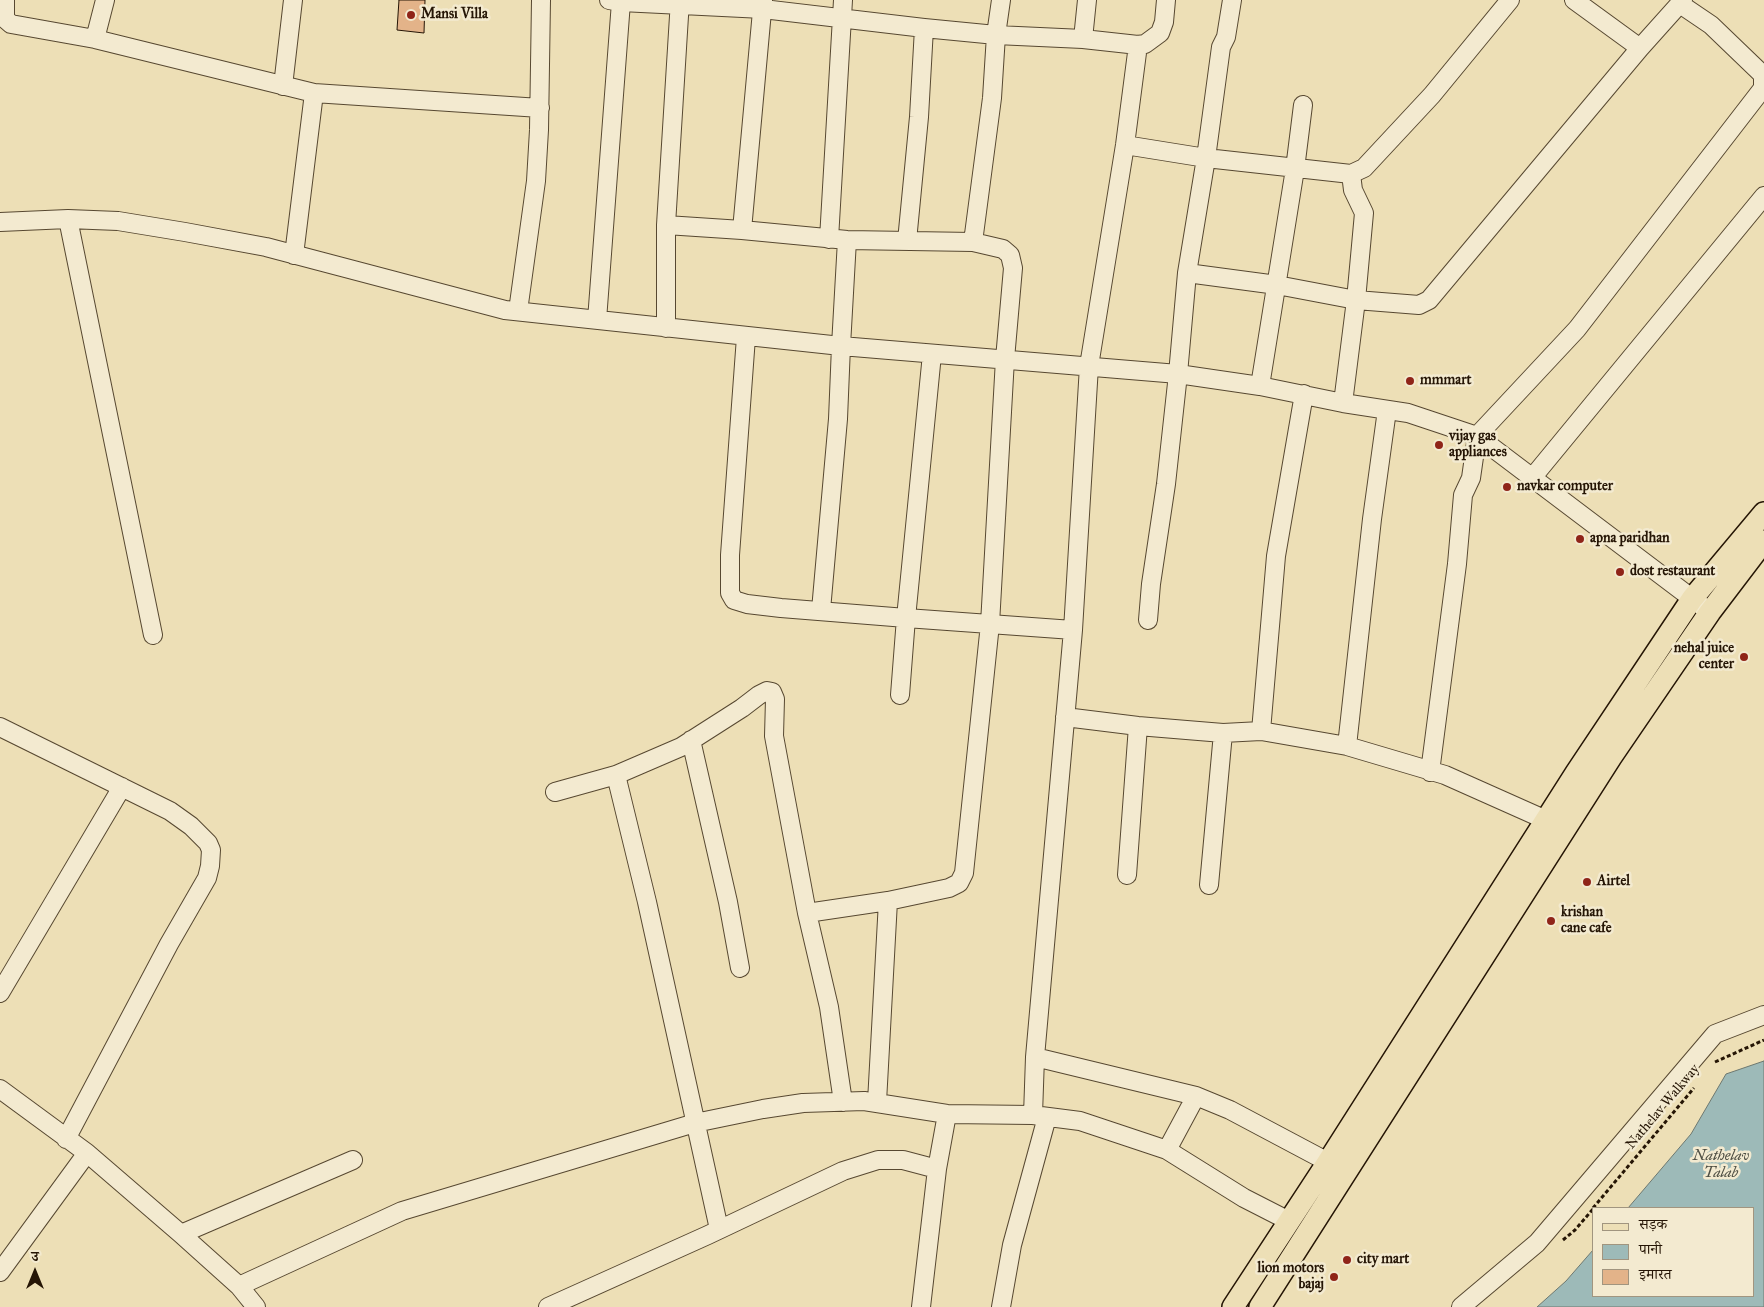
<!DOCTYPE html>
<meta charset="utf-8">
<style>
body{margin:0}
#map{position:relative;width:1764px;height:1307px;overflow:hidden;background:#eddfb6;font-family:"IM FELL Great Primer","Noto Serif Devanagari",serif}
canvas{display:block}
.legend{position:absolute;left:1592px;top:1207px;width:162px;height:90px;box-sizing:border-box;background:#f3ead0;border:1px solid #a1957f;margin:0;padding:6px 9px;list-style:none;font-size:15px;color:#251505}
.legend li{display:flex;align-items:center;gap:10px;height:25px}
.legend b{width:25px;border:1px solid #a1957f}
.north{position:absolute;left:10px;top:1247px;width:50px;height:50px;-webkit-text-stroke:4px #f3ead0;paint-order:stroke;rotate:0deg;font-size:14px;font-weight:700;line-height:20px;text-align:center;color:#251505}
.north::after{content:'';display:block;margin:auto;width:18px;height:22px;background:#251505;clip-path:polygon(50% 0,100% 100%,50% 72%,0 100%)}
</style>
<div id="map">
<canvas width="1764" height="1307"></canvas>
<ul class="legend">
<li><b style="height:6px;background:#eddfb6"></b>सड़क</li>
<li><b style="height:14px;background:#9dbab8"></b>पानी</li>
<li><b style="height:14px;background:#e3b389"></b>इमारत</li>
</ul>
<div class="north">उ</div>
</div>
<script>
const ctx = document.querySelector('canvas').getContext('2d');
ctx.lineJoin = 'round';
function paint(path, color) {
  ctx.fillStyle = color;
  ctx.fill(path, 'evenodd');
}
function shape(rows) {
  const path = new Path2D();
  for (const r of rows) {
    path.moveTo(r[0], r[1]);
    for (let i = 2; i < r.length; i += 2) path.lineTo(r[i], r[i + 1]);
  }
  return path;
}
function stroke(path, color, width, dash) {
  ctx.strokeStyle = color;
  ctx.lineWidth = width;
  ctx.lineCap = dash ? 'butt' : 'round';
  ctx.setLineDash(dash || []);
  ctx.stroke(path);
}
function write(font, color, halo, rows, align = 'center') {
  ctx.font = font + ' "IM FELL Great Primer",serif';
  ctx.lineWidth = 5;
  ctx.setLineDash([]);
  ctx.textBaseline = 'middle';
  ctx.strokeStyle = halo;
  ctx.fillStyle = color;
  for (const [text, x, y, turn = 0] of rows) {
    ctx.save();
    ctx.translate(x, y);
    ctx.rotate((+turn || 0) * Math.PI / 180);
    ctx.textAlign = isNaN(turn) ? turn : align;
    if (halo) ctx.strokeText(text, 0, 0);
    ctx.fillText(text, 0, 0);
    ctx.restore();
  }
}
const water = shape([
 [1764,1061,1764,1307,1537,1307,1566,1281,1593,1250,1593,1296,1753,1296,1753,1208,1628,1208,1691,1134,1726,1074,1764,1061]
]);
paint(water, '#9dbab8');
stroke(water, '#6d7870', 1);
const building = shape([
 [399,0,425,0,424,33,397,30,399,0]
]);
paint(building, '#e3b389');
stroke(building, '#251505', 1);
const minor = shape([
 [5,0,5,19,11,24,95,39,314,93,540,108],
 [609,0,621,2,763,9,924,28,996,35,1083,39,1138,45,1145,44,1160,33,1164,22,1166,0],
 [1574,0,1640,48],
 [95,39,105,0],
 [1083,39,1087,0],
 [283,86,293,0],
 [1125,145,1206,158,1351,174],
 [68,219,153,635],
 [0,222,68,219,118,221,185,232,266,247,505,310,841,346,1178,374,1260,386,1343,403,1408,413,1477,436,1702,606],
 [666,225,742,230,847,240,973,242,1003,249,1010,255,1013,268,1005,359,990,624,964,873,959,883,949,888,888,901,807,913],
 [742,230,763,0],
 [829,239,843,0],
 [907,241,919,117,924,28],
 [973,242,992,98,996,35,1001,0],
 [294,255,314,93],
 [1187,273,1277,285,1356,300,1419,305,1429,300,1640,48,1683,0],
 [518,311,536,181,539,130,541,0],
 [597,320,621,2],
 [666,328,666,225,680,0],
 [746,337,730,555,730,593,734,600,747,604,781,608,906,618,1073,630],
 [1260,386,1295,169,1303,105],
 [1343,403,1356,300,1364,213,1353,190,1351,174,1364,168,1432,95,1510,0],
 [1532,478,1764,196],
 [821,610,838,419,841,346,847,240],
 [1148,620,1151,584,1166,484,1178,374,1187,273,1206,158,1221,47,1226,37,1232,0],
 [900,695,906,618,932,354],
 [1065,717,1138,726,1223,733,1261,731,1347,746,1445,775,1546,820],
 [0,727,170,811,191,826,208,843,211,850,210,866,207,878,169,944,66,1139],
 [1261,731,1276,556,1304,394],
 [691,740,728,902,740,968],
 [1347,746,1372,519,1387,410],
 [1430,772,1457,564,1463,495,1471,478,1477,436,1577,329,1763,88,1763,75,1711,25,1680,4],
 [616,775,647,902,719,1229],
 [555,792,616,775,681,747,742,708,759,695,767,691,772,692,775,699,774,736,807,913,829,1007,843,1102],
 [1127,875,1138,726],
 [1209,885,1223,733],
 [0,993,122,787],
 [1035,1057,1073,630,1089,366,1125,145,1138,45],
 [0,1089,87,1153,181,1234,239,1286,256,1307],
 [877,1102,888,901],
 [1033,1115,1035,1057,1196,1096,1230,1110,1328,1162],
 [1167,1150,1196,1096],
 [181,1234,353,1160],
 [0,1272,87,1153],
 [239,1286,402,1211,695,1123,763,1109,803,1103,864,1101,947,1114,1033,1115,1080,1121,1167,1150,1244,1198,1289,1221],
 [548,1307,708,1235,843,1171,878,1160,903,1160,937,1169],
 [921,1307,937,1169,947,1114],
 [1001,1307,1012,1245,1047,1117],
 [1461,1307,1537,1243,1715,1034,1764,1015]
]);
const major = shape([
 [1233,1307,1328,1162,1576,773,1692,599,1764,513],
 [1260,1307,1611,757,1710,612,1764,541]
]);
stroke(minor, '#574831', 20);
stroke(major, '#251505', 24);
stroke(shape([
 [1715,1062,1764,1040],
 [1593,1208,1694,1088],
 [1563,1240,1575,1230,1593,1209]
]), '#251505', 3, [4, 2.5]);
stroke(minor, '#f3ead0', 18);
stroke(major, '#eddfb6', 21);
for (const [x, y, r, color] of [
 [411,15,5,"#8f2418"],
 [1410,381,5,"#8f2418"],
 [1439,445,5,"#8f2418"],
 [1507,487,5,"#8f2418"],
 [1580,539,5,"#8f2418"],
 [1620,572,5,"#8f2418"],
 [1744,657,5,"#8f2418"],
 [1587,882,5,"#8f2418"],
 [1551,921,5,"#8f2418"],
 [1347,1260,5,"#8f2418"],
 [1334,1277,5,"#8f2418"]
]) {
  const dot = new Path2D();
  dot.arc(x, y, r, 0, 2 * Math.PI);
  ctx.fillStyle = color;
  ctx.fill(dot);
  stroke(dot, '#f3ead0', 2);
}
write('bold 14px', '#251505', '#f3ead0', [
 ["Mansi Villa",421,15],
 ["mmmart",1420,381],
 ["vijay gas",1449,437],
 ["appliances",1449,453],
 ["navkar computer",1517,487],
 ["apna paridhan",1590,539],
 ["dost restaurant",1630,572],
 ["nehal juice",1734,649,"right"],
 ["center",1734,665,"right"],
 ["Airtel",1597,882],
 ["krishan",1561,913],
 ["cane cafe",1561,929],
 ["city mart",1357,1260],
 ["lion motors",1324,1269,"right"],
 ["bajaj",1324,1285,"right"]
], 'left');
write('14px', '#251505', '#f3ead0', [
 ["Nathelav Walkway",1663,1107,-50]
]);
write('italic 15px', '#4f4f44', '#f3ead0', [
 ["Nathelav",1721,1156],
 ["Talab",1721,1173]
]);
</script>
